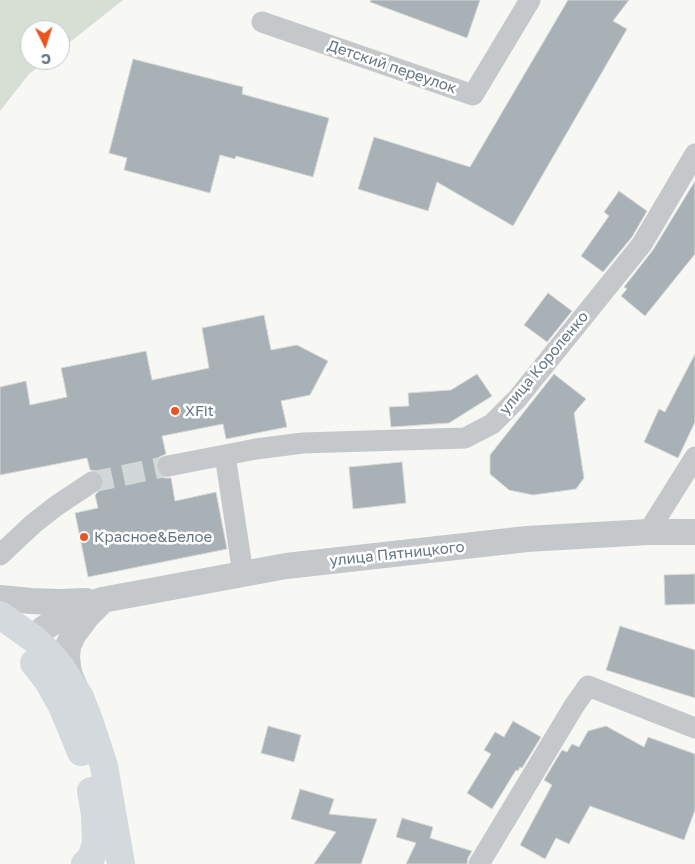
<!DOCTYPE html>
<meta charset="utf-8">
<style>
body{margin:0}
#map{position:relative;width:695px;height:864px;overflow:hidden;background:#f7f7f3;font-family:"Golos Text",sans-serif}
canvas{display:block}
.north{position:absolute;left:20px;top:20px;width:50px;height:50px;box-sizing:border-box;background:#fff;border:1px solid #c1c8ce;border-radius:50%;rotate:176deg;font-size:14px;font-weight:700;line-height:20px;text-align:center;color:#647685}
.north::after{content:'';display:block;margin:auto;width:18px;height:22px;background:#eb531f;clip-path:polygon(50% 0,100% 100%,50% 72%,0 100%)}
</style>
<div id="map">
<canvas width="695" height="864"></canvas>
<div class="north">С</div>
</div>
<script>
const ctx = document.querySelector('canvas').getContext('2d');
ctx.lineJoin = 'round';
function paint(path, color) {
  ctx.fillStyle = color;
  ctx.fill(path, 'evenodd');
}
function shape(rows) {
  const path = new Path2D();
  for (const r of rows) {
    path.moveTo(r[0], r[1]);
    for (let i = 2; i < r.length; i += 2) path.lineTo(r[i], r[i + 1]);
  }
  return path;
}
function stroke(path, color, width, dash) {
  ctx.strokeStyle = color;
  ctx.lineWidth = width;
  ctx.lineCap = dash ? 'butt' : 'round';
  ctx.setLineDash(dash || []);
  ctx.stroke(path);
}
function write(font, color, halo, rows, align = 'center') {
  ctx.font = font + ' "Golos Text",sans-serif';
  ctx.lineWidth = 5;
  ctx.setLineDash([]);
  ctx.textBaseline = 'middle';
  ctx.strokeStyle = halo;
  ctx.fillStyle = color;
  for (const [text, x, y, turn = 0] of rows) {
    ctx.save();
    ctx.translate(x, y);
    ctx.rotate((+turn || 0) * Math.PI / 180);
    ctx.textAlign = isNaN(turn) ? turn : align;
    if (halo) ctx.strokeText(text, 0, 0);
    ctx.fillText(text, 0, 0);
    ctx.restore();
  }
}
paint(shape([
 [0,0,123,0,60,50,60,30,30,30,30,60,47,60,29,74,0,111]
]), '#d7ded4');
const building = shape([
 [371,0,480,0,467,38,370,2,371,0],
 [568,0,629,0,613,21,627,29,513,226,437,182,428,211,358,189,374,137,470,167,568,0],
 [133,59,243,87,242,94,329,118,313,177,236,156,235,159,220,155,210,193,124,170,127,158,109,153,133,59],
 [695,181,695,254,645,316,621,296,627,289,624,287,653,250,695,181],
 [619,191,647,211,632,237,603,272,581,256,609,216,604,212,619,191],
 [548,293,572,311,547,342,524,325,548,293],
 [264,315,271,350,297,345,328,361,310,395,281,401,287,427,226,439,223,424,162,436,166,454,159,457,156,462,156,469,159,475,164,478,171,478,175,501,216,492,227,549,88,577,75,513,98,508,95,495,103,487,104,481,103,476,97,471,90,470,87,458,0,475,0,387,26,381,30,405,67,397,61,368,146,351,152,380,209,368,202,328,264,315],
 [695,354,695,422,678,458,644,442,659,409,665,412,695,354],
 [477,374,492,396,449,423,391,427,389,407,409,406,408,393,451,390,477,374],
 [554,374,586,399,574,413,584,478,576,489,533,495,509,490,490,474,490,455,554,374],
 [402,462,406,503,353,509,349,467,402,462],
 [695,574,695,604,665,605,664,575,695,574],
 [620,626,695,650,695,698,606,670,620,626],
 [513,721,541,737,522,768,520,767,518,771,516,770,492,809,467,793,491,754,484,750,495,732,504,737,513,721],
 [268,726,301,735,294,762,261,753,268,726],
 [606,726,644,747,648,737,695,754,695,810,684,840,590,806,569,844,556,838,545,859,520,845,552,785,544,780,562,750,567,752,572,744,579,747,588,731,606,726],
 [300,789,334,799,329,814,377,819,361,864,314,864,336,832,291,819,300,789],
 [402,818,433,827,430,838,472,851,468,858,467,864,406,864,416,843,396,837,402,818]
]);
paint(building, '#a8b1b6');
stroke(building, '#d8d8d6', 1);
stroke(shape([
 [92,482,168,466]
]), '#d2d7d8', 21, [21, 11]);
stroke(shape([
 [262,22,473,95,530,0],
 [225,455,243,574],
 [168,466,256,449,303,443,465,438,492,424,517,399,642,244,695,154],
 [648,532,695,457],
 [0,555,33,524,56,506,92,482],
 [479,864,574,706,588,686,695,728]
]), '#c4c8cb', 21);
stroke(shape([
 [0,598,31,601,60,602,86,601],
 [34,639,43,629,64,615,81,607,102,600,286,566,527,539,648,532,695,532],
 [75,687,69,673,67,658,68,646,73,635,79,627,87,616,100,603]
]), '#c4c8cb', 26);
stroke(shape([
 [0,615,34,639,48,652,60,666,80,697,90,723,104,766,121,864],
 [34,663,48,681,62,706,81,752],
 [85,864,91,858,96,844,95,815,91,791]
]), '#d4d9dd', 28);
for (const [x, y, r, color] of [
 [175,411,5,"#eb531f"],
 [84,537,5,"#eb531f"]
]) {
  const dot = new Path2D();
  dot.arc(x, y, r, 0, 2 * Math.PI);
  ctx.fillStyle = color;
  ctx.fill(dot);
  stroke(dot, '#fff', 2);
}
write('15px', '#647685', '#fff', [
 ["Детский переулок",392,67,19],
 ["улица Короленко",544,363,-50],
 ["улица Пятницкого",397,554,-6]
]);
write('15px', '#647685', '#fff', [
 ["XFit",185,411],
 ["Красное&Белое",94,537]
], 'left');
</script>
